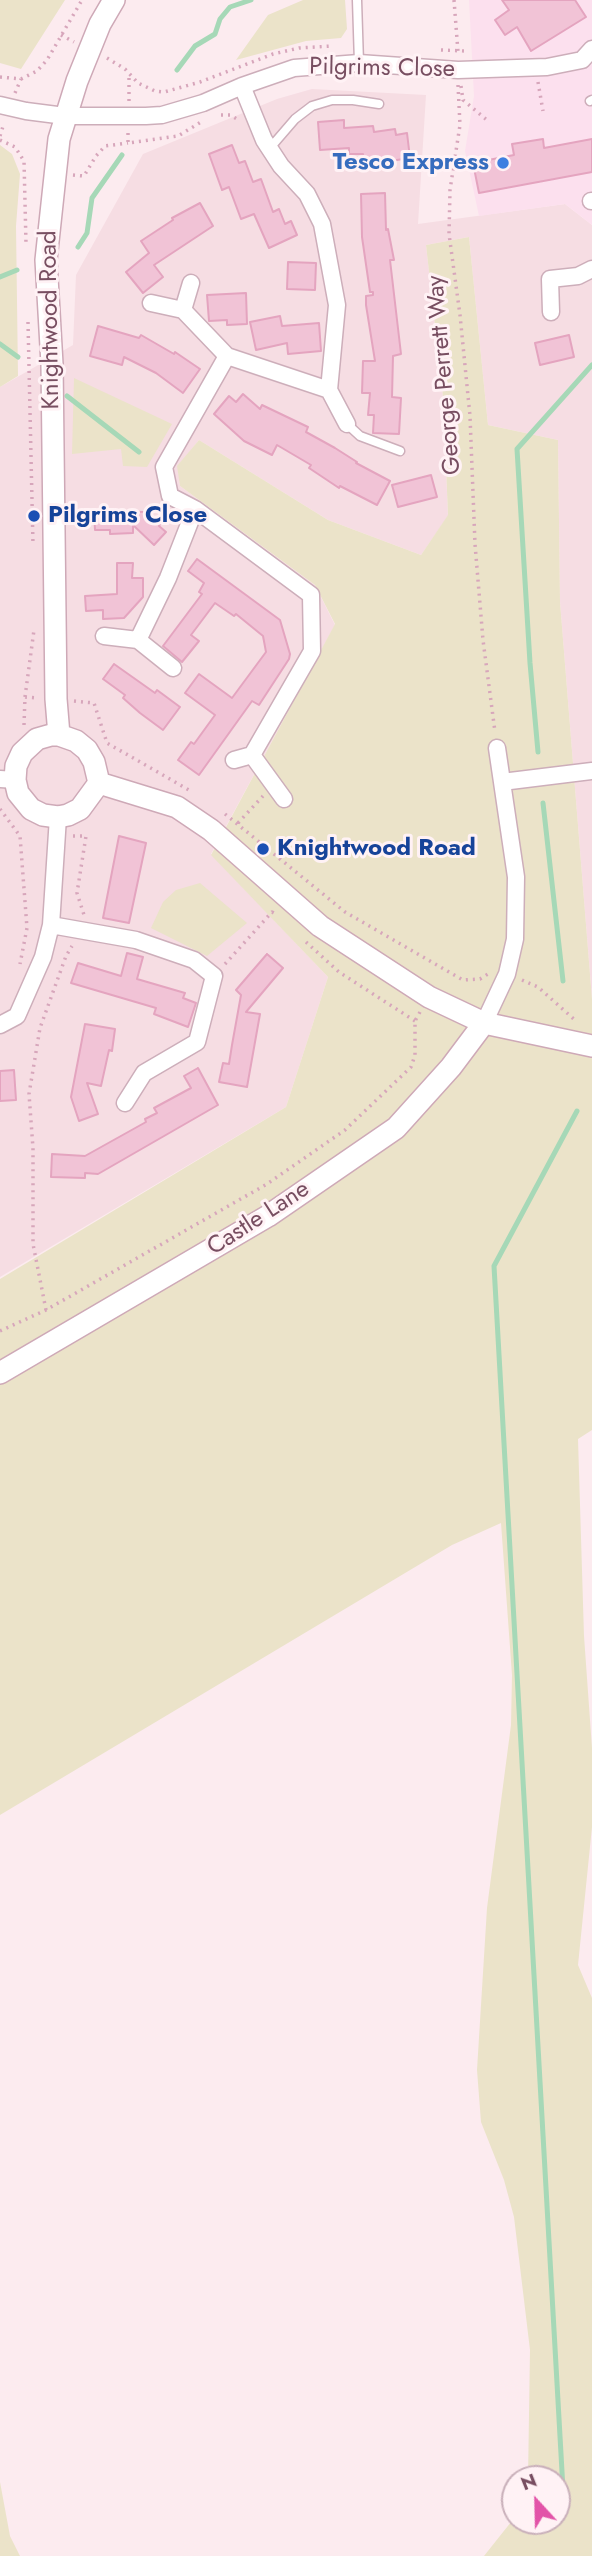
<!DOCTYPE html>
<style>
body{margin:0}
#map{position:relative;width:592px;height:2556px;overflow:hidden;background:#fcebef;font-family:Jost,sans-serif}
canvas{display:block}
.north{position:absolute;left:501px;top:2465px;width:70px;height:70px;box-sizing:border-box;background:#fff2f5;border:2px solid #c9b0ba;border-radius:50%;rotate:338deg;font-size:19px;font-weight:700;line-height:28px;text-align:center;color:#784e61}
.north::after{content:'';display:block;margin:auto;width:24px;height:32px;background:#e254a8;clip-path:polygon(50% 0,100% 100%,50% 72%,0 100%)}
</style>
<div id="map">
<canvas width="592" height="2556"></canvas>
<div class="north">N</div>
</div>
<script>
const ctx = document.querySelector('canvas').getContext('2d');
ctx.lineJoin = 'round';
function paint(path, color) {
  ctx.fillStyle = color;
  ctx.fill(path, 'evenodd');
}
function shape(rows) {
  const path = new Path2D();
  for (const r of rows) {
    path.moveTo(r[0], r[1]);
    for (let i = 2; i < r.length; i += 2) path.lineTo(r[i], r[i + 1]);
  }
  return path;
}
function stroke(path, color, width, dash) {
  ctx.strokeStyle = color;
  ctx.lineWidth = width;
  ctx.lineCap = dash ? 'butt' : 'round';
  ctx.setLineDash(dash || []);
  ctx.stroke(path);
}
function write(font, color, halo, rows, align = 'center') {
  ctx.font = font + ' Jost,sans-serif';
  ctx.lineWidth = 6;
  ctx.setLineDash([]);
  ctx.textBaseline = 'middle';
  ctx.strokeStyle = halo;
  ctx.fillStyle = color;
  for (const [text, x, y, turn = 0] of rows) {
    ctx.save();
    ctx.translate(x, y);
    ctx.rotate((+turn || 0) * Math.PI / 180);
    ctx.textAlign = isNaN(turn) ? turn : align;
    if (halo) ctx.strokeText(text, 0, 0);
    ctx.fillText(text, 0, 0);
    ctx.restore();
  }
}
paint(shape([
 [312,89,426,95,418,224,565,204,592,225,592,999,560,602,558,440,488,425,469,237,426,245,443,397,448,516,421,555,328,520,199,440,178,466,180,486,315,585,335,625,211,854,328,977,286,1107,0,1277,0,387,73,345,76,275,143,154,277,99]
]), '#f6dde3');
paint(shape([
 [469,0,592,0,592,225,565,204,479,216,465,151,474,96]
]), '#fce0ee');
paint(shape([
 [0,0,65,0,21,69,0,63],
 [303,0,345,0,347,29,341,38,306,41,236,60,268,15],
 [0,145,12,154,20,174,16,226,18,376,0,387],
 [469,237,488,425,558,440,560,602,592,999,592,1430,578,1439,584,1636,592,1748,592,1827,578,1965,592,1998,592,2556,484,2556,515,2517,515,2521,557,2521,557,2479,528,2479,530,2350,514,2217,504,2180,481,2122,477,2070,487,1908,511,1725,512,1675,501,1523,452,1545,0,1815,0,1279,286,1107,328,977,211,855,335,624,315,585,180,486,177,466,199,440,328,520,421,555,448,515,443,397,426,245],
 [74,378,172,424,147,467,123,466,121,449,72,454],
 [200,883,247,923,207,956,151,928,163,902,176,890],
 [0,2482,10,2536,20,2556,0,2556]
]), '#ebe3c9');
stroke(shape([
 [177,70,195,46,215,34,220,19,230,7,251,0],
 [78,247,87,233,92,198,122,155],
 [0,277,17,270],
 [0,344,18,357],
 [67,396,139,452],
 [538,752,530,663,517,449,592,365],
 [543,803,563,981],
 [564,2507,494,1266,577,1111]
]), '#a6d8b7', 5);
const building = shape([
 [502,0,575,0,586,17,531,51,517,27,505,35,495,20,509,10,502,0],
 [344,120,344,128,373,126,374,132,395,129,396,135,407,133,410,158,364,165,363,154,349,154,349,148,320,150,318,122,344,120],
 [543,139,544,148,592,139,592,172,479,193,473,163,514,155,512,144,543,139],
 [232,145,239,163,245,161,253,182,261,179,273,212,279,209,285,224,291,221,297,235,269,248,254,214,241,219,229,187,222,190,209,154,232,145],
 [385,193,386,230,388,229,394,260,390,260,401,354,393,356,392,397,401,398,399,434,373,433,374,415,368,415,370,393,362,393,363,361,375,361,366,305,366,296,373,295,373,292,370,292,362,237,361,194,385,193],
 [200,203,213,226,154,265,163,277,143,293,126,272,149,253,141,241,173,220,172,218,200,203],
 [288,262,316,263,315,290,287,289,288,262],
 [246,293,247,324,227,325,227,320,209,321,207,295,246,293],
 [280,316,282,326,319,323,321,351,288,354,287,343,256,350,250,322,280,316],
 [98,326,139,338,141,335,174,354,175,352,200,369,183,393,156,373,124,357,122,365,90,356,98,326],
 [569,335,574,357,540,365,535,343,569,335],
 [243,394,260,409,262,405,308,427,306,432,335,448,357,462,356,463,390,481,377,505,340,486,339,488,309,468,311,465,277,445,272,455,244,441,214,414,229,396,236,402,243,394],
 [431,475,437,497,398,507,392,485,431,475],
 [109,511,146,512,161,523,159,526,166,532,154,545,133,525,133,533,110,534,110,530,95,530,94,512,109,511],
 [197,559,280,620,290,654,289,659,259,705,252,701,199,775,178,760,191,742,194,744,215,715,185,693,199,674,232,698,266,652,263,636,236,614,234,616,215,603,191,635,199,641,182,662,163,646,202,594,199,592,204,583,188,571,197,559],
 [117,563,133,563,132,578,143,578,143,597,124,618,103,619,103,610,86,611,85,596,117,594,117,563],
 [114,664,155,693,157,690,180,707,163,730,140,713,123,698,125,695,103,679,114,664],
 [119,836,146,843,129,923,103,918,119,836],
 [127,953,143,957,137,979,185,993,183,998,196,1003,188,1027,154,1014,156,1008,71,983,78,963,121,976,127,953],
 [267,954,283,968,246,1012,260,1014,247,1087,219,1082,223,1063,229,1064,232,1045,241,995,236,990,267,954],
 [85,1024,115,1029,112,1051,109,1050,101,1086,87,1083,98,1114,79,1121,71,1097,85,1024],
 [198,1068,218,1105,98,1174,85,1173,85,1178,51,1177,52,1154,85,1156,146,1122,145,1119,157,1113,154,1108,191,1088,184,1076,198,1068],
 [14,1070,16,1100,0,1101,0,1071,14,1070]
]);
paint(building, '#f1c3d6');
stroke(building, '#e4a4bf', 2);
const lane = shape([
 [357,0,359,63],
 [590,101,592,100],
 [270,148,295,119,312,106,332,100,353,100,379,104],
 [347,424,360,436,400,451]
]);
const street = shape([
 [242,86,264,140,281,166,307,194,322,224,337,305,329,390,347,424],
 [0,105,26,111,65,116,146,116,162,115,203,103,242,86,294,68,359,63,458,70,547,67,582,60,592,49],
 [591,201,592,201],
 [151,303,183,310,227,356,329,390],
 [183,310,191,283],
 [551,312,550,279,578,276,592,269],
 [195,509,311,595,312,651,252,755,284,799],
 [104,636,138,640],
 [173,668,138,640,168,578,195,509,170,496,164,467,227,356],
 [234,760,252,755],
 [0,779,15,780],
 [502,782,592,771],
 [51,925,136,940,194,960,214,976,197,1042,144,1073,125,1103],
 [484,1023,507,974,515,939,516,877,497,748],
 [0,1025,17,1016,43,957,51,925,58,817]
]);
const secondary = shape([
 [51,735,59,735,76,741,87,750,94,762,99,783,80,809,68,815,58,817,43,815,31,809,18,793,15,780,16,766,22,753,37,739,51,735],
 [59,735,56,699,52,364,46,260,59,139,77,81,100,24,114,0],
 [99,783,177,807,211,830,320,926,429,997,484,1023,592,1046],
 [0,1373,268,1216,396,1128,451,1067,484,1023]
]);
stroke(lane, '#cdaeba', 11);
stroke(street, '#cdaeba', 19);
stroke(secondary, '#cea9b7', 24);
stroke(shape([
 [454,0,458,52],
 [61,35,74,42],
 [441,50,465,51],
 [107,58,125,69,138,83,155,91,164,92,200,82,273,54,299,48,332,46],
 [0,77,21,79,37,71,47,60,82,0],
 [538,82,543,111],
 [458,85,460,125,450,190,449,234,460,315,470,416,475,544,483,640,495,732],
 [461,86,463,100,488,121],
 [15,93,21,79],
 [129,101,129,74],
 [221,115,230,115,237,119],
 [128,133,128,143,178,136,201,122],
 [0,136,4,123],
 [0,140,15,147,24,161,26,244],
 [73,175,84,176,96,156,105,146,128,143],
 [28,322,33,545],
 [25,697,34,630],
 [74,701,94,703,107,743,189,790],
 [24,725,25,697,38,698],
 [0,809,20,836,27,928,20,964],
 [225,814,345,912,463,980,480,979,488,974],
 [238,823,263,796],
 [73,836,86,836,77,893,84,915],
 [306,942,339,972,415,1021],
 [225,964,272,912,274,913],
 [522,980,538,987,576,1021],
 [46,1310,33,1244,33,1148,29,1094,40,1028,66,956,72,946],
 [0,1331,46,1310,267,1184,345,1130,411,1067,415,1055,415,1021,420,1012]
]), '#d7a6bb', 3.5, [2, 5]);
stroke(lane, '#fff', 8);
stroke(street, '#fff', 16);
stroke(secondary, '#fff', 21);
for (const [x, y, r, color] of [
 [503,163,7,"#3f7fe0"],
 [34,516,7,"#1a4fb4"],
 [263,849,7,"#1a4fb4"]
]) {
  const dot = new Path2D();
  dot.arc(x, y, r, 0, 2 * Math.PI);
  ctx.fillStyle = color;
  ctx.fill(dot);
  stroke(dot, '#fff2f5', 2.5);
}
write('24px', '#784e61', '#fff2f5', [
 ["Pilgrims Close",382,69,1],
 ["Knightwood Road",51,320,-91],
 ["George Perrett Way",445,375,-95],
 ["Castle Lane",259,1219,-33]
]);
write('bold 24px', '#366cbe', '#fff2f5', [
 ["Tesco Express",489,163]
], 'right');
write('bold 24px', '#164399', '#fff2f5', [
 ["Pilgrims Close",48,516],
 ["Knightwood Road",277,849]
], 'left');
</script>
